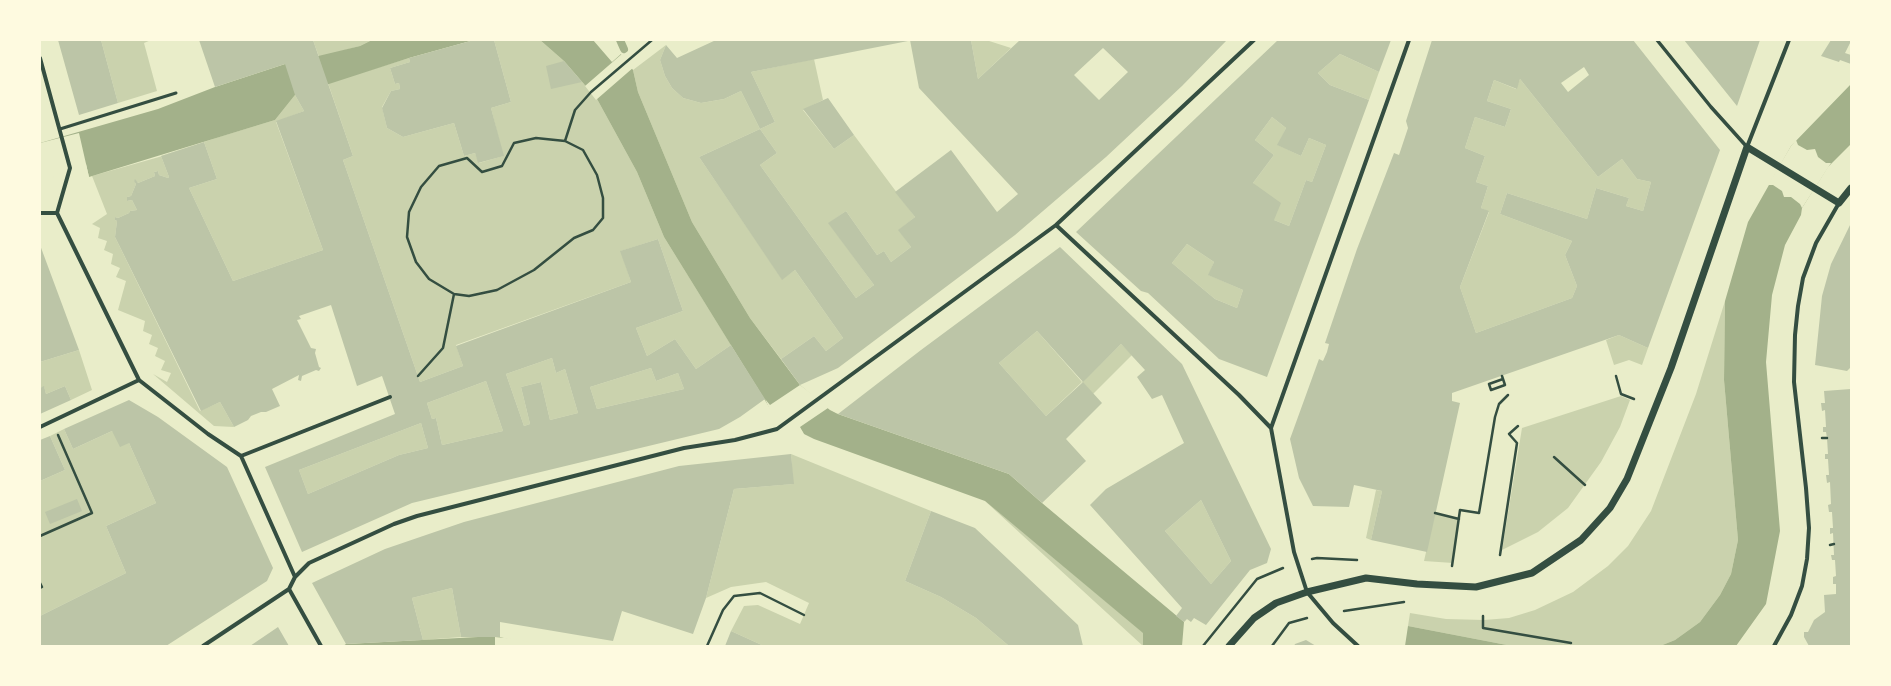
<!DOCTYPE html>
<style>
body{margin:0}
#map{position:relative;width:1891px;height:686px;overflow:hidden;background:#e9edc9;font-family:Manrope,sans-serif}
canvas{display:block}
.frame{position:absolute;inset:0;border:41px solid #fefae0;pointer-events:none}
</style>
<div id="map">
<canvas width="1891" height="686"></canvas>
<div class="frame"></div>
</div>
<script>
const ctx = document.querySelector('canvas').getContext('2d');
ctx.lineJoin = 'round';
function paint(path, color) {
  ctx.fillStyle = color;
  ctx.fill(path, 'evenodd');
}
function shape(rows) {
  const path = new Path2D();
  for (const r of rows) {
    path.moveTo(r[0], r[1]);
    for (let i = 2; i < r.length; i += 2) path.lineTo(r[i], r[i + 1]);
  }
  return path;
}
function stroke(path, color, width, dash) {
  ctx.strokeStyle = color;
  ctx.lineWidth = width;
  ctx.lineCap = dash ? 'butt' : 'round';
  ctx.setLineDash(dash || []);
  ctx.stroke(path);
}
paint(shape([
 [101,40,151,40,144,43,157,91,118,103],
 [313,40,372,40,360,46,319,57],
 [494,40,540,40,564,61,597,99,637,172,664,237,731,345,696,369,675,339,647,356,636,328,683,311,658,239,621,251,631,282,456,345,463,366,420,382,343,160,353,156,328,83,409,58,410,62,390,68,395,84,399,83,400,89,391,91,382,107,387,128,403,137,454,123,464,156,475,153,479,163,503,156,491,108,511,102],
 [971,40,986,40,1011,48,978,79],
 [666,45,660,60,665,76,672,88,683,98,701,103,724,99,741,91,760,129,775,122,751,72,814,59,823,100,803,110,834,149,854,135,915,217,899,230,911,247,891,262,884,251,877,255,846,211,829,223,874,285,856,298,760,165,777,153,760,129,699,157,782,279,795,270,843,338,826,351,814,336,781,359,750,318,692,222,638,92,633,70],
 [1340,54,1379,72,1369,100,1330,85,1318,73],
 [1520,79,1598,177,1622,159,1637,179,1651,182,1643,211,1626,206,1629,198,1596,188,1587,219,1507,193,1500,214,1572,241,1565,255,1577,286,1572,298,1476,333,1460,287,1489,212,1481,208,1488,186,1476,182,1485,156,1465,148,1475,117,1505,127,1511,109,1487,101,1494,80,1516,89],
 [295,95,304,111,276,122,323,250,233,281,189,188,217,179,204,142,161,156,169,177,168,178,159,175,158,171,154,172,155,176,138,183,134,180,136,184,131,196,127,197,127,201,132,200,137,210,130,211,129,213,118,218,115,217,115,220,117,221,115,237,200,411,220,402,234,427,214,426,153,374,167,382,171,373,161,370,165,361,155,356,158,348,149,344,152,335,143,331,145,321,118,310,126,281,116,277,120,268,111,264,113,254,104,250,107,241,98,238,100,228,92,224,107,214,92,176,159,157,219,137,275,120],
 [1272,117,1286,128,1278,145,1301,156,1309,138,1326,145,1312,182,1306,180,1289,226,1274,220,1253,183,1274,155,1255,140],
 [1187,244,1214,262,1209,275,1243,290,1237,308,1215,299,1172,263],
 [1725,301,1724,380,1738,540,1731,574,1720,595,1700,622,1675,640,1660,646,1512,646,1408,626,1410,613,1446,619,1484,620,1509,618,1535,610,1573,592,1608,566,1628,546,1651,511,1696,394],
 [1037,331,1082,382,1121,344,1132,355,1093,394,1082,382,1046,416,999,363],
 [1619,335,1648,348,1642,365,1629,360,1614,365,1606,340],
 [79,350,92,390,71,400,65,386,46,394,44,387,40,388,40,362],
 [552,358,556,373,565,369,578,413,550,420,541,382,521,387,530,424,524,426,506,374],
 [651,368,656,381,678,373,684,389,597,409,590,387],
 [486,381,503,431,442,445,436,418,432,419,427,403],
 [1621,396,1630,400,1620,427,1601,462,1568,508,1538,532,1502,550,1522,428],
 [421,423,428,448,399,455,308,494,299,470],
 [64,429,73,449,112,431,129,443,156,503,106,526,126,573,40,616,40,481,65,470,50,436],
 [791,454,931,511,905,581,941,597,976,618,1009,646,764,646,731,631,744,606,758,605,800,624,809,603,766,582,731,587,706,598,734,489,793,484],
 [1376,490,1382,491,1371,540,1366,538],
 [1201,500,1231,561,1211,584,1165,531],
 [985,501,1144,633,1143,646],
 [1435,513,1459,519,1453,563,1424,561],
 [452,588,461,637,423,640,412,598]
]), '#cad2ad');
paint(shape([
 [372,40,474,40,409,58,295,95,275,120,89,177,86,164,56,173,40,186,40,143,158,109,215,87,285,64,360,46],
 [540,40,593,40,612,62,621,54,633,70,638,92,692,222,750,318,800,385,830,410,838,414,1009,474,1042,503,1184,622,1182,646,1143,646,1143,633,985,501,814,439,804,434,799,427,771,410,664,237,637,172,597,99,564,61],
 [1851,84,1851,144,1828,167,1802,208,1801,215,1785,245,1772,295,1766,362,1780,531,1766,604,1736,646,1660,646,1675,640,1700,622,1720,595,1731,574,1738,540,1724,380,1725,301,1748,222,1791,146],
 [1408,626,1512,646,1405,646],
 [478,637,500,637,535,646,343,646,346,644]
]), '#a3b18a');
paint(shape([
 [623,53,634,67,596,100,585,86],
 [79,133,89,177,87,178,84,166,57,174,40,188,40,143],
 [1796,140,1798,145,1807,150,1815,149,1818,157,1826,163,1831,163,1802,208,1800,204,1791,197,1784,197,1782,191,1773,185,1768,185,1791,146],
 [800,385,838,414,828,408,800,427,804,434,771,412,765,399,770,405],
 [495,637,516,639,535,644,537,646,495,646]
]), '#e9edc9');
stroke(shape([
 [620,40,624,49]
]), '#a3b18a', 8);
paint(shape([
 [58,40,101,40,118,103,79,115],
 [199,40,313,40,353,156,343,160,420,382,463,366,456,346,631,282,620,251,658,239,683,311,636,328,647,356,675,339,696,369,731,345,765,399,740,417,719,429,412,503,302,552,265,467,395,414,382,376,357,386,331,305,299,316,301,319,297,320,311,348,316,349,315,353,319,367,321,368,319,371,316,370,302,376,301,381,298,380,299,375,272,389,280,406,266,412,261,412,251,416,248,420,234,427,220,402,201,411,115,237,117,221,115,220,115,217,118,218,129,213,130,211,137,210,132,200,127,201,127,197,131,196,136,184,134,181,135,179,138,183,155,176,154,172,158,171,159,175,168,178,169,177,161,156,204,142,217,179,189,188,233,281,323,250,276,121,304,111,295,95,285,64,215,87],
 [552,358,556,373,565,369,578,413,550,420,541,382,521,387,530,424,524,426,506,374],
 [651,368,656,381,678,373,684,389,597,409,590,387],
 [486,381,503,431,442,445,436,418,432,419,427,403],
 [421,423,428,448,399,455,308,494,299,470],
 [474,40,494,40,511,102,491,108,504,156,478,163,475,153,464,156,454,123,403,137,387,128,382,108,391,91,400,89,399,83,395,84,390,68,410,62,409,58],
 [716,40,908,40,908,41,751,72,775,122,760,129,741,91,724,99,701,103,683,98,672,88,665,76,660,60,666,45,677,58],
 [910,40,971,40,978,79,1020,40,1227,40,1182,86,1106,157,1015,235,838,368,800,385,781,359,814,336,826,351,843,338,795,270,782,280,699,157,760,129,777,153,760,165,856,298,874,285,828,223,846,211,877,255,884,251,891,262,911,247,898,230,915,217,895,192,951,150,997,212,1018,194,919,88],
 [1103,48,1128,72,1099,100,1074,75],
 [1278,40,1391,40,1379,72,1340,54,1318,73,1330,85,1369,100,1267,377,1219,359,1148,293,1141,291,1076,232],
 [1272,117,1286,128,1277,145,1301,156,1309,138,1326,145,1312,182,1306,180,1289,226,1274,220,1281,203,1253,183,1274,155,1255,140],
 [1187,244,1214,262,1208,275,1243,290,1237,308,1215,299,1172,263],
 [1432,40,1633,40,1720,150,1648,348,1619,335,1452,393,1452,401,1460,403,1427,552,1371,540,1382,491,1354,485,1349,507,1313,506,1299,478,1290,439,1319,359,1323,361,1327,352,1329,344,1325,343,1357,249,1394,153,1399,155,1408,128,1406,121],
 [1584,67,1589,75,1568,92,1561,83],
 [1520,79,1598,177,1622,159,1637,179,1651,182,1643,211,1626,206,1629,198,1596,188,1587,219,1507,193,1500,214,1572,241,1565,255,1577,286,1572,298,1476,333,1460,287,1489,211,1481,208,1488,186,1476,182,1485,156,1465,148,1475,117,1505,127,1511,109,1487,101,1494,80,1517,89],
 [1684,40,1760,40,1737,106],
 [1831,40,1851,41,1845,53,1851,55,1851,64,1840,60,1839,62,1821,56],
 [564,61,582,82,551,89,546,66],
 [828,98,854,135,834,149,803,109],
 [1851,223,1851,367,1847,371,1815,365,1822,296,1831,264],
 [40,245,79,350,40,362],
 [1060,247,1182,364,1271,549,1267,563,1250,570,1206,625,1194,618,1191,622,1187,619,1184,622,1176,616,1182,608,1090,505,1106,489,1184,443,1162,395,1152,399,1137,377,1145,370,1121,344,1083,382,1037,331,999,363,1046,416,1083,382,1102,403,1066,439,1086,461,1042,503,1009,474,838,414,921,350],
 [1201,500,1231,561,1211,584,1165,531],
 [44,386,46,394,65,386,71,400,40,414,40,388],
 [1851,389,1851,646,1809,646,1804,637,1804,632,1808,632,1814,620,1825,612,1824,595,1836,594,1836,584,1833,584,1833,577,1836,576,1835,560,1832,560,1831,555,1834,555,1833,533,1830,534,1830,528,1833,528,1832,512,1829,512,1828,505,1831,504,1830,482,1827,483,1826,475,1829,475,1828,459,1825,459,1825,454,1828,454,1827,438,1826,432,1823,432,1823,427,1826,427,1825,410,1822,411,1821,403,1825,403,1824,391],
 [129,400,158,417,227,467,273,568,267,581,166,646,40,646,40,616,126,573,106,526,156,503,129,443,120,447,112,431,73,449,64,429],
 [50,436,65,470,40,481,40,440],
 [791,454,794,484,734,489,706,598,693,634,622,611,613,641,500,622,500,637,461,637,452,588,412,598,423,640,346,644,312,583,385,549,464,522,679,466],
 [77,499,82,511,50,524,45,512],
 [931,511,975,528,1078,625,1083,646,1009,646,976,618,941,597,905,581],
 [278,627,289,646,250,646],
 [731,631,764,646,725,646],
 [1306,640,1316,646,1294,646,1295,644]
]), '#bcc5a7');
stroke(shape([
 [565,141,575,110,591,92,652,40],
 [418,376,443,348,454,294,469,296,497,290,534,270,574,238,593,230,603,218,603,198,597,175,583,150,565,141,536,138,514,143,502,166,482,172,467,158,439,166,421,187,409,212,407,237,416,262,429,279,454,294],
 [1502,376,1505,385,1491,390,1489,384,1503,379],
 [1616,376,1621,394,1634,399],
 [1822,438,1827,438],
 [1554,457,1585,485],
 [1435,513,1459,519],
 [40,536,92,513,58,435],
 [1830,545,1834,544],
 [1500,555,1517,443,1509,434,1518,426],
 [1312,559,1317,558,1357,560],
 [1452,566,1460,510,1479,513,1495,417,1499,404,1508,395],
 [40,583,42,587,40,588],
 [1344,611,1404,602],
 [1483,616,1483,628,1571,643],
 [707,646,723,610,734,596,760,593,804,615],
 [1203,646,1257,579,1283,568],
 [1272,646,1289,623,1307,618]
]), '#344e41', 2.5);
stroke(shape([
 [60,129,176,93]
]), '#344e41', 3);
stroke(shape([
 [1657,40,1711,107,1747,147]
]), '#344e41', 3.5);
stroke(shape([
 [40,58,70,168,57,213,139,380,208,434,241,456,295,577],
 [1747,147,1789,40],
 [40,213,57,213],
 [1056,225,1239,395,1271,428,1294,552,1307,592,1333,623,1358,646],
 [40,427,139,380],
 [1271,428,1409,40],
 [241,456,390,397],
 [289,589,321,646],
 [203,646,289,589,295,577,309,563,394,524,417,516,684,448,735,440,777,429,1056,225,1254,40],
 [1774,646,1791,615,1802,586,1807,559,1809,528,1806,488,1794,382,1795,335,1798,306,1803,278,1816,243,1839,203]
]), '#344e41', 4);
stroke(shape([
 [1229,646,1254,618,1276,603,1307,592,1366,578,1417,584,1476,587,1532,573,1581,540,1610,508,1627,479,1671,368,1747,147,1839,203,1851,188]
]), '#344e41', 7);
</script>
